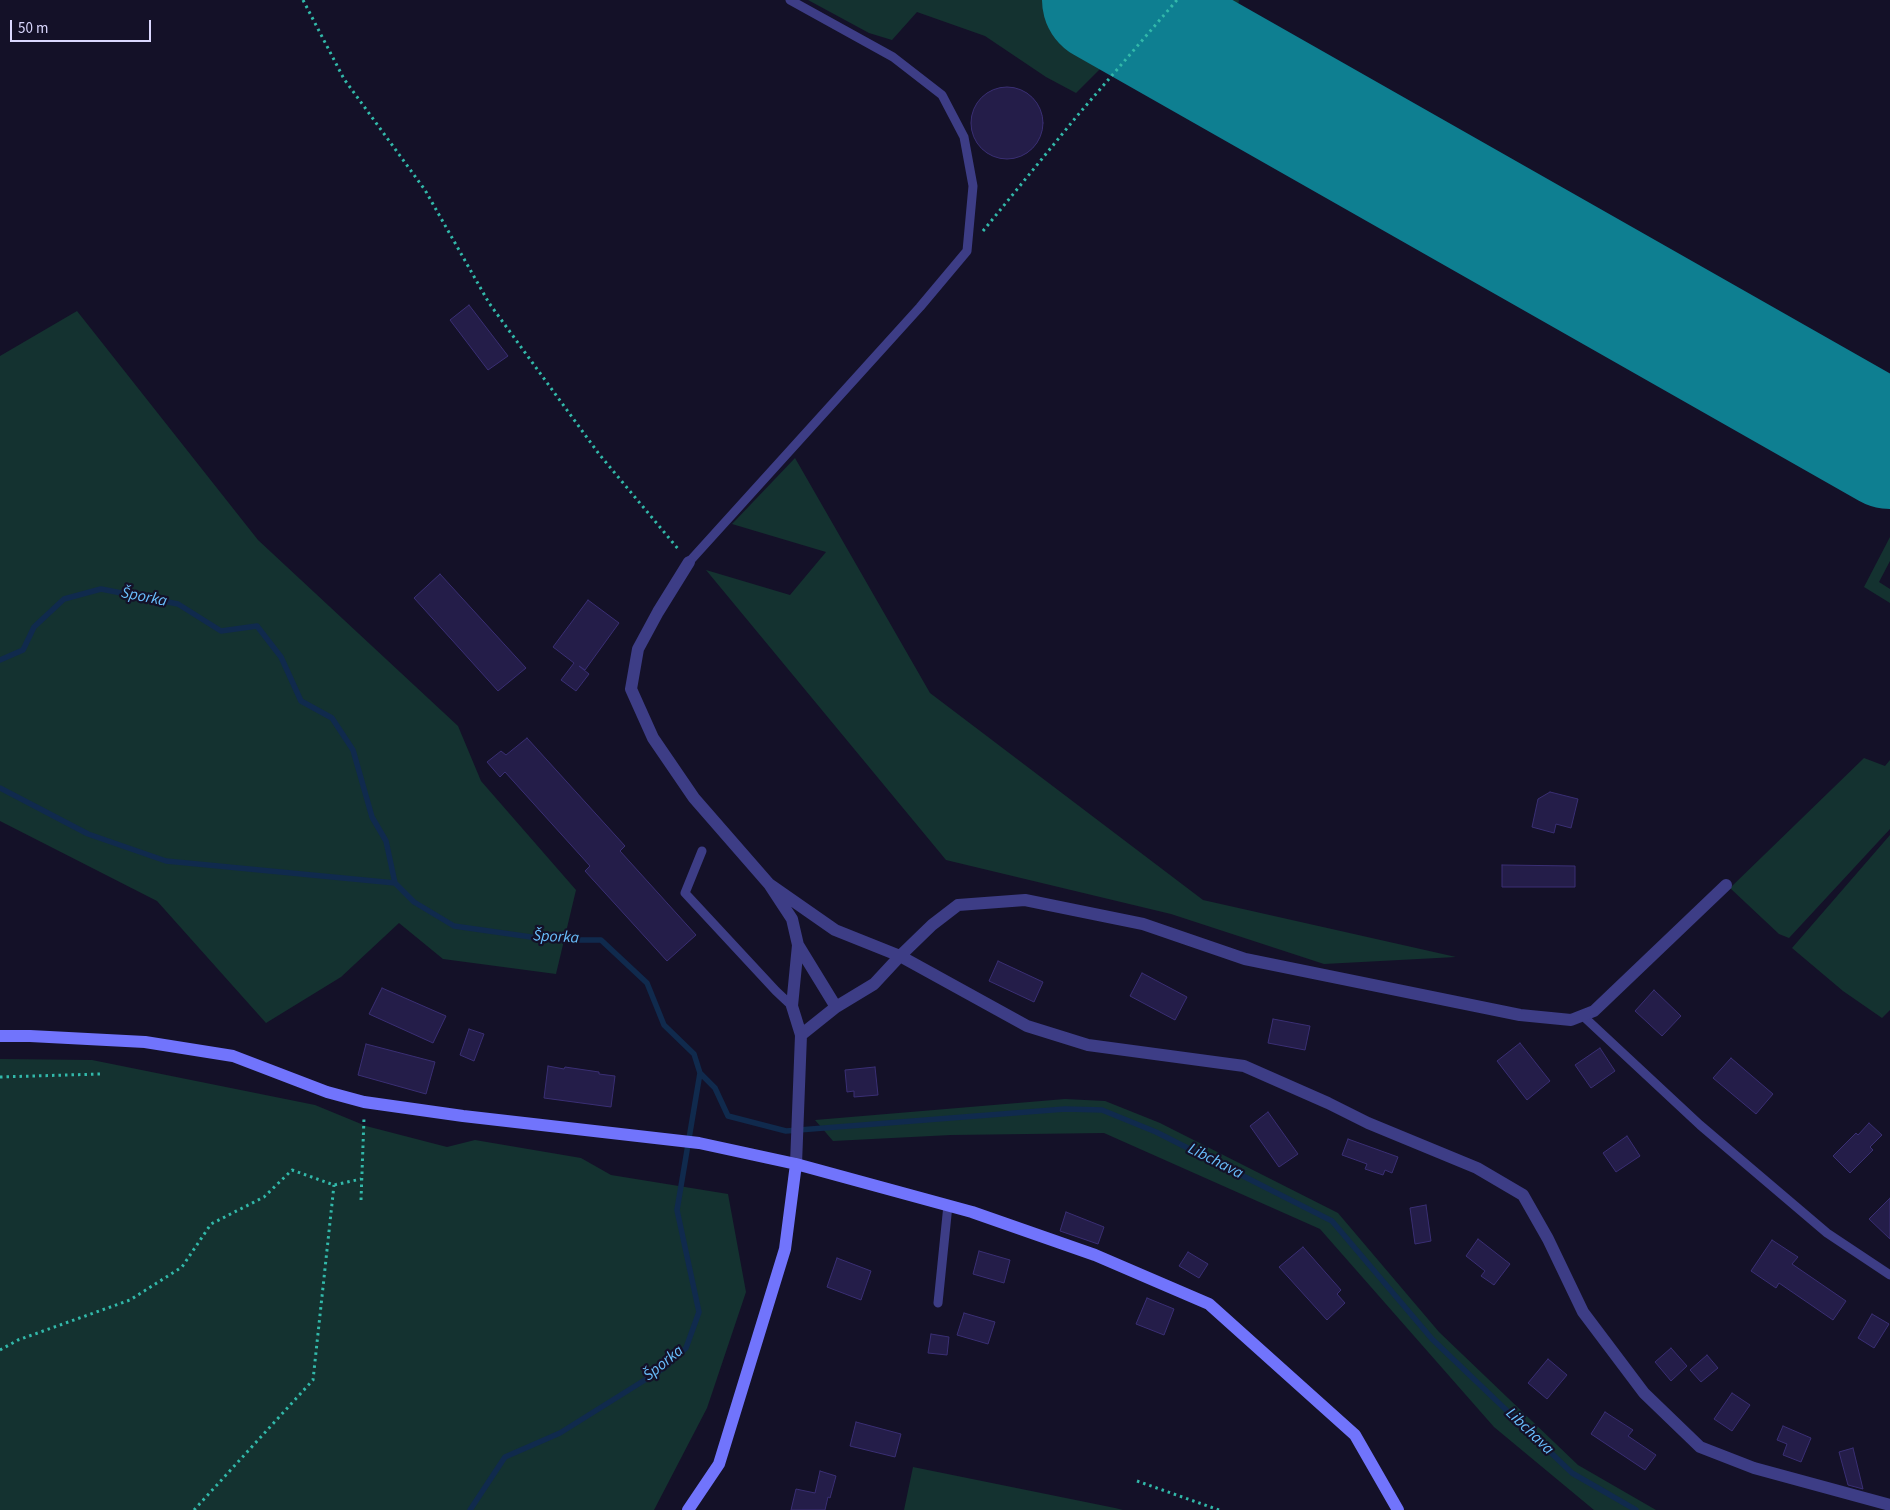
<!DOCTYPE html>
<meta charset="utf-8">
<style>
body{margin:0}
#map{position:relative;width:1890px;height:1510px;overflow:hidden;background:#141128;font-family:"Source Sans 3",sans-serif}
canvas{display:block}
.scale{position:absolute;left:10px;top:20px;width:141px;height:22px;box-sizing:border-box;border:2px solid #dbd8fe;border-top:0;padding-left:6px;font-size:15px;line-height:18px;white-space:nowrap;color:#dbd8fe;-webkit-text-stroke:4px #141128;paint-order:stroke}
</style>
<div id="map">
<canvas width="1890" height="1510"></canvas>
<div class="scale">50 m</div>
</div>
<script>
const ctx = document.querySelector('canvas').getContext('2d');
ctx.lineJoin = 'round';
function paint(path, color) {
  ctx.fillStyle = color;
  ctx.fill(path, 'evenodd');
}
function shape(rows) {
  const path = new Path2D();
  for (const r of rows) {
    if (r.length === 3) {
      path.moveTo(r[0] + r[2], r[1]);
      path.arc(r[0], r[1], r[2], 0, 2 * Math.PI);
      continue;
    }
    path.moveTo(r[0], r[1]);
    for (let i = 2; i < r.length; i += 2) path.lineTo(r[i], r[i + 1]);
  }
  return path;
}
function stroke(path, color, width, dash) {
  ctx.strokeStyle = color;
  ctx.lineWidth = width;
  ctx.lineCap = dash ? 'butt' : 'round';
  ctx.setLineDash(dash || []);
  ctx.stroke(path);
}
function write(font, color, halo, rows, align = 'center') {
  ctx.font = font + ' "Source Sans 3",sans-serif';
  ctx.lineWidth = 4.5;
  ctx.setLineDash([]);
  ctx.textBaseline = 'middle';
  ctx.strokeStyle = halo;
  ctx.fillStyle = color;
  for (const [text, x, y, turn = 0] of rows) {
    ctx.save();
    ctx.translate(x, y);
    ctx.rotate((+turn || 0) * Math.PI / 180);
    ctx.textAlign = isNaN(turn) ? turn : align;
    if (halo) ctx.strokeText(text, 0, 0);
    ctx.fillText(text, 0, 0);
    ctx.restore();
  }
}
paint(shape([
 [808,0,1064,0,1890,469,1890,492,1529,285,1132,63,1111,58,1076,93,1046,77,985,36,917,12,892,40,869,33],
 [1148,0,1206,0,1770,321,1890,391,1890,421],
 [1208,0,1239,0,1236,16],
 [77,311,258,540,458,726,481,781,576,890,556,974,443,959,399,923,341,977,266,1023,157,901,0,821,0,356],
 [795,458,930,693,1203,900,1456,957,1324,964,1171,914,946,860,706,570,790,595,826,552,732,524],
 [1890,537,1890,561,1879,582,1890,589,1890,603,1864,587],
 [1864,758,1885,766,1890,760,1890,829,1789,938,1779,934,1730,888],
 [1890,835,1890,1010,1882,1018,1843,991,1792,948],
 [0,1059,92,1060,315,1105,366,1126,447,1147,475,1140,581,1158,611,1175,728,1194,746,1292,707,1408,654,1510,0,1510],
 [1065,1099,1105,1101,1160,1123,1338,1213,1439,1332,1578,1465,1656,1510,1594,1510,1494,1427,1320,1229,1104,1133,951,1135,833,1141,815,1120],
 [913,1467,1115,1508,1123,1510,904,1510]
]), '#143230');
stroke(shape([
 [0,660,23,650,34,627,64,599,101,589,178,604,221,631,257,626,281,657,301,701,332,718,353,750,372,817,386,841,395,883,414,902,454,926,552,940,601,940,647,983,664,1025,694,1054,700,1073,677,1210,699,1312,686,1348,664,1368,560,1433,505,1457,470,1510],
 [0,788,88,834,166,861,395,883],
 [700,1073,715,1088,728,1116,786,1131,1065,1109,1102,1110,1156,1132,1332,1221,1432,1339,1572,1473,1636,1510]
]), '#102a4d', 5.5);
stroke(shape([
 [1105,0,1890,446]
]), '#0e7f91', 126);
const building = shape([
 [1007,123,36],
 [469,305,508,356,488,370,450,320,469,305],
 [440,574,526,668,498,691,414,598,440,574],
 [588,600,619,623,585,670,579,666,589,674,576,691,561,680,574,663,553,647,588,600],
 [527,738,625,846,620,851,696,935,667,961,585,871,590,866,505,772,500,777,487,762,501,751,506,755,527,738],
 [1550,792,1578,799,1571,828,1556,824,1554,833,1532,827,1538,799,1550,792],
 [1502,865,1575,866,1575,887,1502,887,1502,865],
 [998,961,1043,982,1034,1002,989,981,998,961],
 [1142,973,1187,997,1175,1020,1130,996,1142,973],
 [382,988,446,1016,433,1043,369,1014,382,988],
 [1654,990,1681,1016,1662,1036,1635,1011,1654,990],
 [1273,1019,1310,1026,1305,1050,1268,1043,1273,1019],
 [469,1029,484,1034,474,1061,460,1055,469,1029],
 [1520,1043,1550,1081,1527,1100,1497,1061,1520,1043],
 [366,1044,435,1062,426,1094,358,1075,366,1044],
 [1600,1048,1615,1071,1591,1088,1575,1065,1600,1048],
 [1731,1058,1773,1094,1756,1114,1713,1078,1731,1058],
 [548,1066,564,1069,565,1067,599,1072,599,1074,615,1076,611,1107,544,1098,548,1066],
 [875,1067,878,1095,854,1097,854,1091,847,1092,845,1070,875,1067],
 [1268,1112,1298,1154,1279,1167,1250,1126,1268,1112],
 [1869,1123,1882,1135,1870,1147,1873,1150,1850,1173,1833,1156,1856,1133,1858,1135,1869,1123],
 [1627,1136,1640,1156,1616,1172,1603,1153,1627,1136],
 [1348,1139,1398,1157,1392,1173,1385,1170,1383,1175,1365,1169,1367,1164,1342,1155,1348,1139],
 [1890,1198,1890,1239,1869,1219,1890,1198],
 [1426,1205,1431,1241,1415,1244,1410,1208,1426,1205],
 [1066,1212,1104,1227,1098,1244,1060,1231,1066,1212],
 [1478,1239,1510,1264,1494,1285,1481,1276,1485,1271,1466,1256,1478,1239],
 [1772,1240,1798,1257,1792,1264,1846,1301,1833,1320,1779,1283,1776,1288,1751,1271,1772,1240],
 [1303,1247,1341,1290,1337,1294,1345,1303,1327,1320,1279,1267,1303,1247],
 [979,1251,1010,1260,1004,1283,973,1274,979,1251],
 [1188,1252,1208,1264,1199,1278,1179,1266,1188,1252],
 [837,1258,871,1271,861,1300,827,1287,837,1258],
 [1147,1298,1174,1309,1164,1335,1136,1324,1147,1298],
 [964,1313,995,1322,988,1344,957,1335,964,1313],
 [1872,1314,1889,1324,1874,1348,1858,1338,1872,1314],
 [931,1334,949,1337,947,1355,928,1353,931,1334],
 [1671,1348,1687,1366,1671,1381,1655,1362,1671,1348],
 [1707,1355,1718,1368,1701,1382,1690,1370,1707,1355],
 [1548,1359,1567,1375,1547,1399,1528,1383,1548,1359],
 [1732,1393,1750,1405,1732,1431,1714,1419,1732,1393],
 [1605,1412,1633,1430,1628,1436,1656,1455,1645,1470,1591,1434,1605,1412],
 [856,1422,901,1434,895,1457,850,1446,856,1422],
 [1783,1426,1811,1438,1801,1462,1783,1455,1787,1444,1777,1440,1783,1426],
 [1853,1448,1863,1489,1848,1485,1839,1452,1853,1448],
 [820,1471,836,1476,830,1498,828,1497,825,1510,791,1510,796,1489,815,1493,820,1471]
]);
paint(building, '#241d49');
stroke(building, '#3a2f74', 1);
stroke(shape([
 [303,0,344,79,425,190,489,303,599,454,679,550],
 [983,231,1077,116,1177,0],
 [0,1077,100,1074],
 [361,1200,364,1118],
 [0,1350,18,1340,130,1300,182,1267,211,1224,264,1197,292,1170,334,1185,361,1179],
 [1137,1481,1219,1510],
 [194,1510,313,1380,334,1185]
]), '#32b9aa', 3, [2.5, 4]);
stroke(shape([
 [689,562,920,307,967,251,973,186,964,137,942,95,893,57,790,0],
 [702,851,685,893,776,991,792,1006],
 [1583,1016,1700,1125,1827,1233,1890,1275],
 [938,1303,948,1205]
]), '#3d3d86', 9);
stroke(shape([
 [689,562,658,612,638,649,631,689,653,738,694,798,769,884,792,919,798,945,836,1007],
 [769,884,835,930,900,956,932,925,958,905,1025,900,1143,924,1245,959,1520,1015,1571,1020,1594,1011,1726,885],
 [798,945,792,1006,801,1035],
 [796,1164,801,1035,836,1007,874,984,900,956,1027,1026,1088,1045,1244,1066,1328,1103,1368,1123,1477,1168,1523,1195,1548,1239,1583,1312,1644,1393,1700,1447,1754,1468,1890,1505]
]), '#3d3d86', 12);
stroke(shape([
 [0,1036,30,1036,145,1042,233,1056,327,1092,364,1102,463,1116,699,1143,796,1164,972,1212,1095,1255,1209,1304,1355,1435,1398,1510],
 [688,1510,719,1464,785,1249,796,1164]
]), '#7174fc', 12);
write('italic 16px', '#69befc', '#141128', [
 ["Šporka",144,598,11],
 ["Šporka",556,938,3],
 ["Libchava",1215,1162,27],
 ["Šporka",664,1364,-39],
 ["Libchava",1529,1432,44]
]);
</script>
